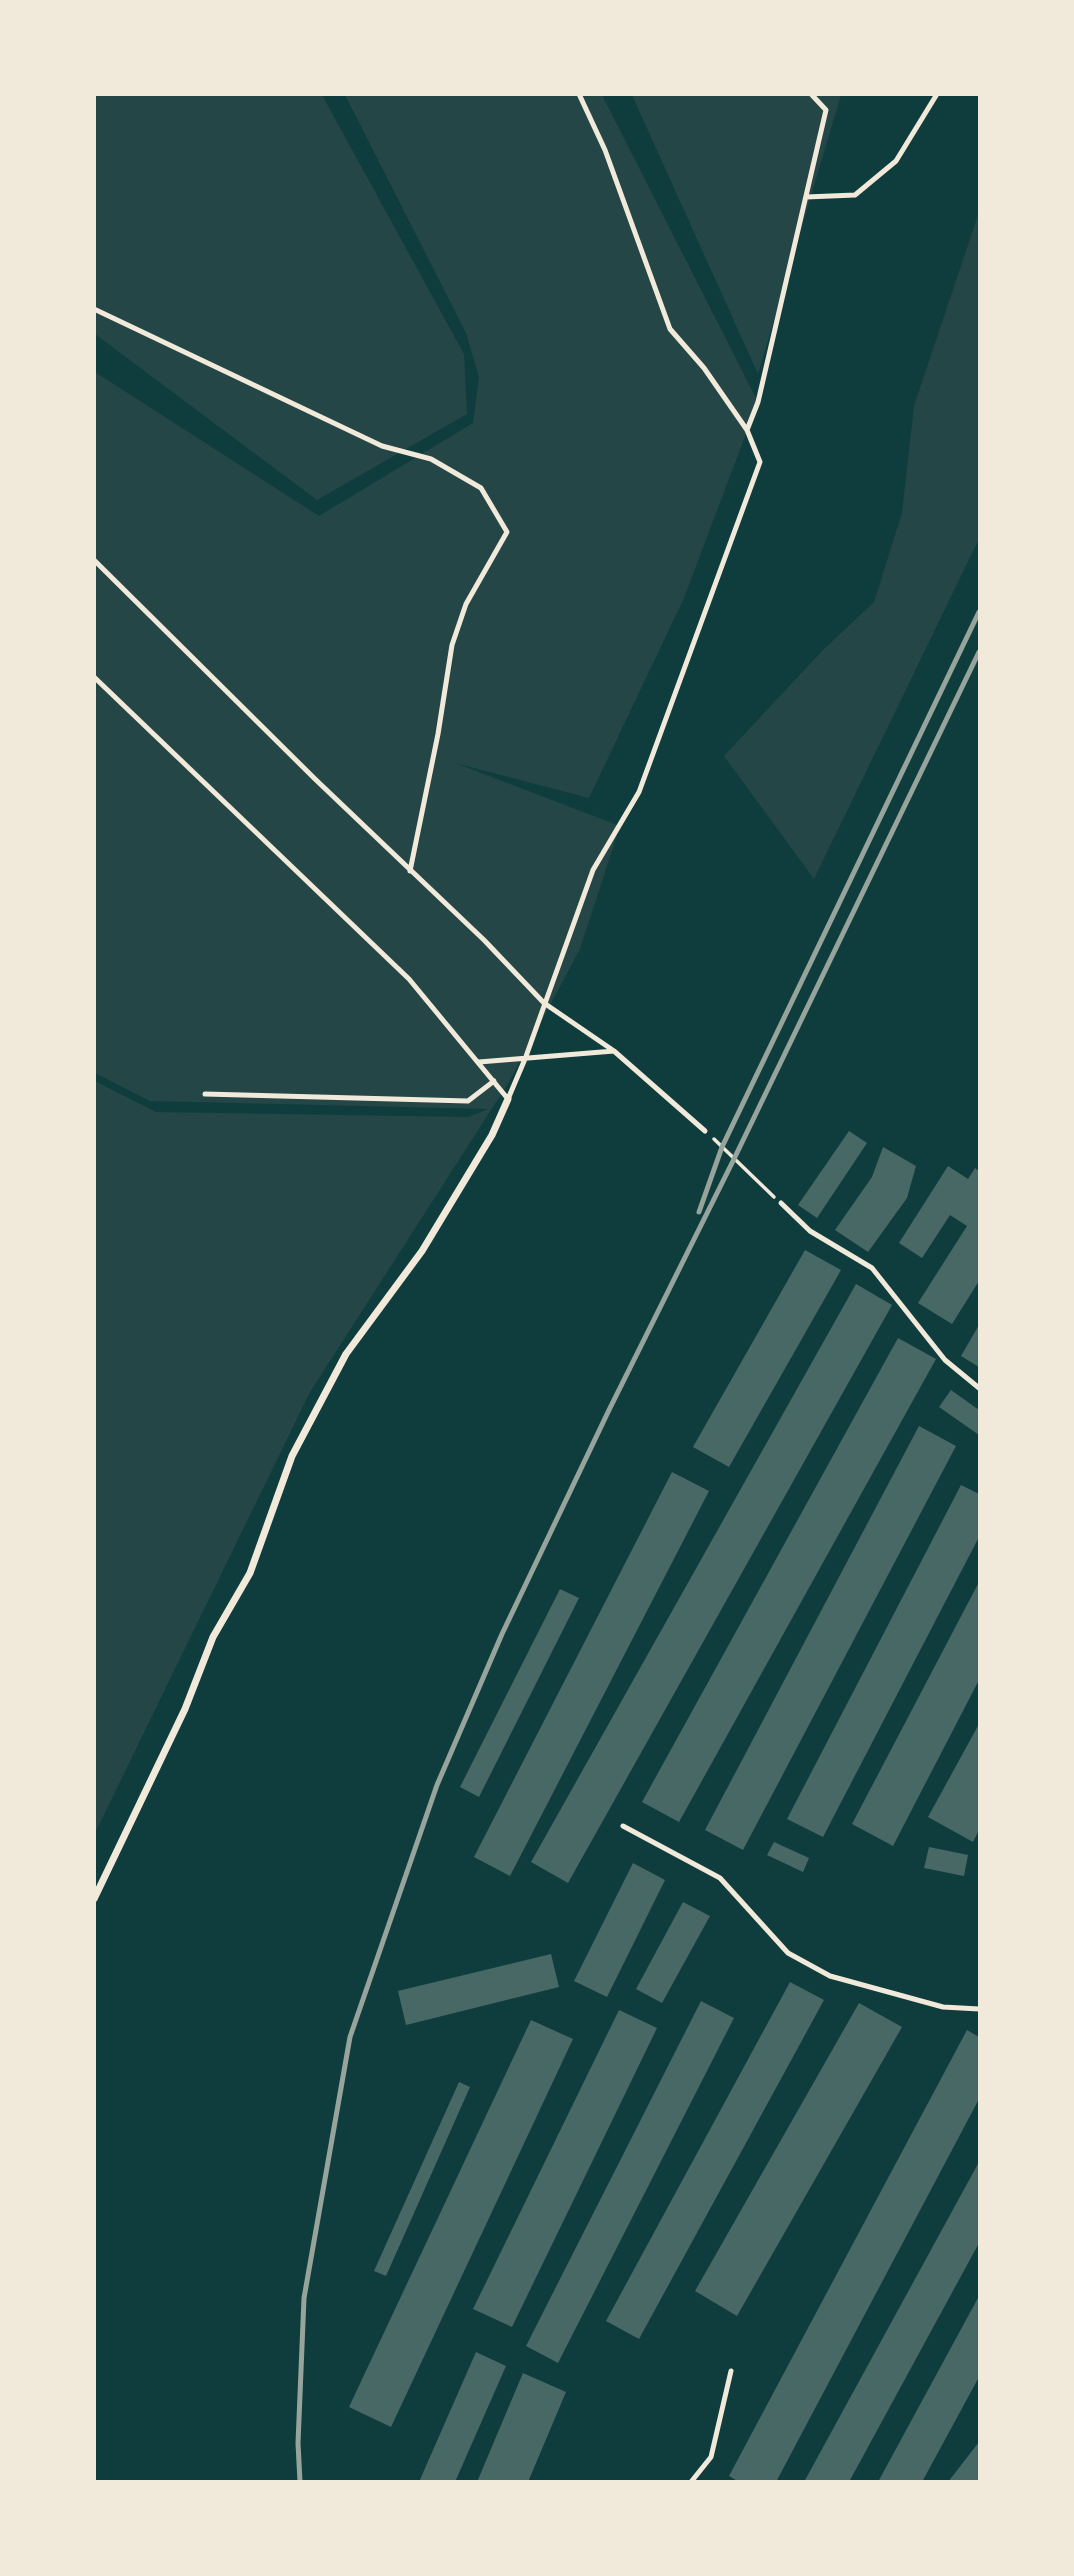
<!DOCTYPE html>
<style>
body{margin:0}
#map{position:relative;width:1074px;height:2576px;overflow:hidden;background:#0f3d3e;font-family:Montserrat,sans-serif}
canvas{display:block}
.frame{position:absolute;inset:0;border:96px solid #f1e9da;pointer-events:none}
</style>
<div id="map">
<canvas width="1074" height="2576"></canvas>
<div class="frame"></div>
</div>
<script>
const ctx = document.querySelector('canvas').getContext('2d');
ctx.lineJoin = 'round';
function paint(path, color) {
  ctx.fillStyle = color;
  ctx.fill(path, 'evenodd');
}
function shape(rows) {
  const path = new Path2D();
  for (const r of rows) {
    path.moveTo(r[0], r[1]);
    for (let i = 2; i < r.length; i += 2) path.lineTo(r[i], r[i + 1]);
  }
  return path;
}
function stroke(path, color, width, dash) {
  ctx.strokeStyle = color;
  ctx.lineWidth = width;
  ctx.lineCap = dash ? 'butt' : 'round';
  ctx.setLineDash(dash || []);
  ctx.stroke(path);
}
paint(shape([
 [94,95,322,95,464,354,467,414,317,500,95,334],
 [345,95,602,95,758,402,684,598,589,798,455,763,620,826,580,949,509,1082,310,1392,95,1833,95,1081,156,1112,469,1117,488,1109,150,1101,95,1073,95,372,319,516,473,423,479,377,466,333],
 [632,95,841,95,758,374],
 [979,212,979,539,814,879,724,756,823,650,874,602,902,513,914,406]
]), '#244646');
paint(shape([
 [849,1131,867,1143,817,1218,798,1205],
 [883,1147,916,1166,907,1198,868,1252,835,1230,872,1177],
 [948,1166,968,1179,975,1168,979,1171,979,1281,952,1324,918,1303,967,1226,950,1215,922,1258,899,1243],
 [805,1250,841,1270,729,1467,693,1447],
 [856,1284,892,1305,568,1883,531,1862],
 [979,1325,979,1367,961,1356],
 [898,1338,936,1359,679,1822,642,1802],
 [951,1390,979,1410,979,1435,939,1407],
 [919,1426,956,1446,743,1850,705,1830],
 [672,1472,709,1491,510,1876,474,1857],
 [961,1485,979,1494,979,1537,823,1837,787,1819],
 [979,1582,979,1680,893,1846,852,1824],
 [560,1589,579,1598,479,1797,460,1787],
 [979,1724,979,1830,973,1842,928,1817],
 [774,1842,809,1858,803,1872,767,1855],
 [929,1847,968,1855,964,1876,924,1868],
 [633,1863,665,1880,607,1997,574,1981],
 [683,1902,710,1916,662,2003,636,1989],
 [551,1954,559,1987,406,2025,398,1991],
 [790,1982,824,2000,639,2339,606,2321],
 [701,2001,734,2018,558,2363,526,2346],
 [859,2003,902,2027,737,2316,695,2291],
 [619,2010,657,2028,512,2327,473,2309],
 [531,2020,573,2039,391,2427,349,2407],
 [967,2030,979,2037,979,2099,776,2482,739,2482,729,2476],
 [459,2082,470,2087,386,2276,374,2271],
 [979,2162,979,2243,849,2482,804,2482],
 [979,2296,979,2377,922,2482,878,2482],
 [476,2352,506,2366,455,2482,419,2482],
 [523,2373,566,2392,528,2482,477,2482],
 [979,2442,979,2482,948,2482]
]), '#486865');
stroke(shape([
 [714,1139,774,1197]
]), '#f1e9da', 3.5);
stroke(shape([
 [806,197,855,195,896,161,937,94],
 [94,309,382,446,431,459,481,488,507,532,466,604,452,645,438,734,410,871],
 [747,430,758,402,826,110,811,94],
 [94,560,315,779,484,940,544,1003,614,1051,705,1131],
 [94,677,409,979,508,1099,525,1059,593,870,639,792,760,462,747,430,704,368,670,329,605,150,579,94],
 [479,1062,614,1051],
 [205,1094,468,1101,494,1081],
 [781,1203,810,1231,872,1268,945,1360,979,1388],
 [623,1826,720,1878,788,1953,830,1976,943,2007,979,2009],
 [691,2482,711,2457,731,2371]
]), '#f1e9da', 5);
stroke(shape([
 [94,1899,185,1709,213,1637,250,1573,292,1456,346,1354,422,1251,492,1135,508,1099]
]), '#f1e9da', 7);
stroke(shape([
 [699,1212,722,1147,979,612],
 [300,2482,298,2443,304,2298,350,2037,437,1785,502,1634,609,1410,734,1159,979,652]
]), '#97a49c', 5);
</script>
